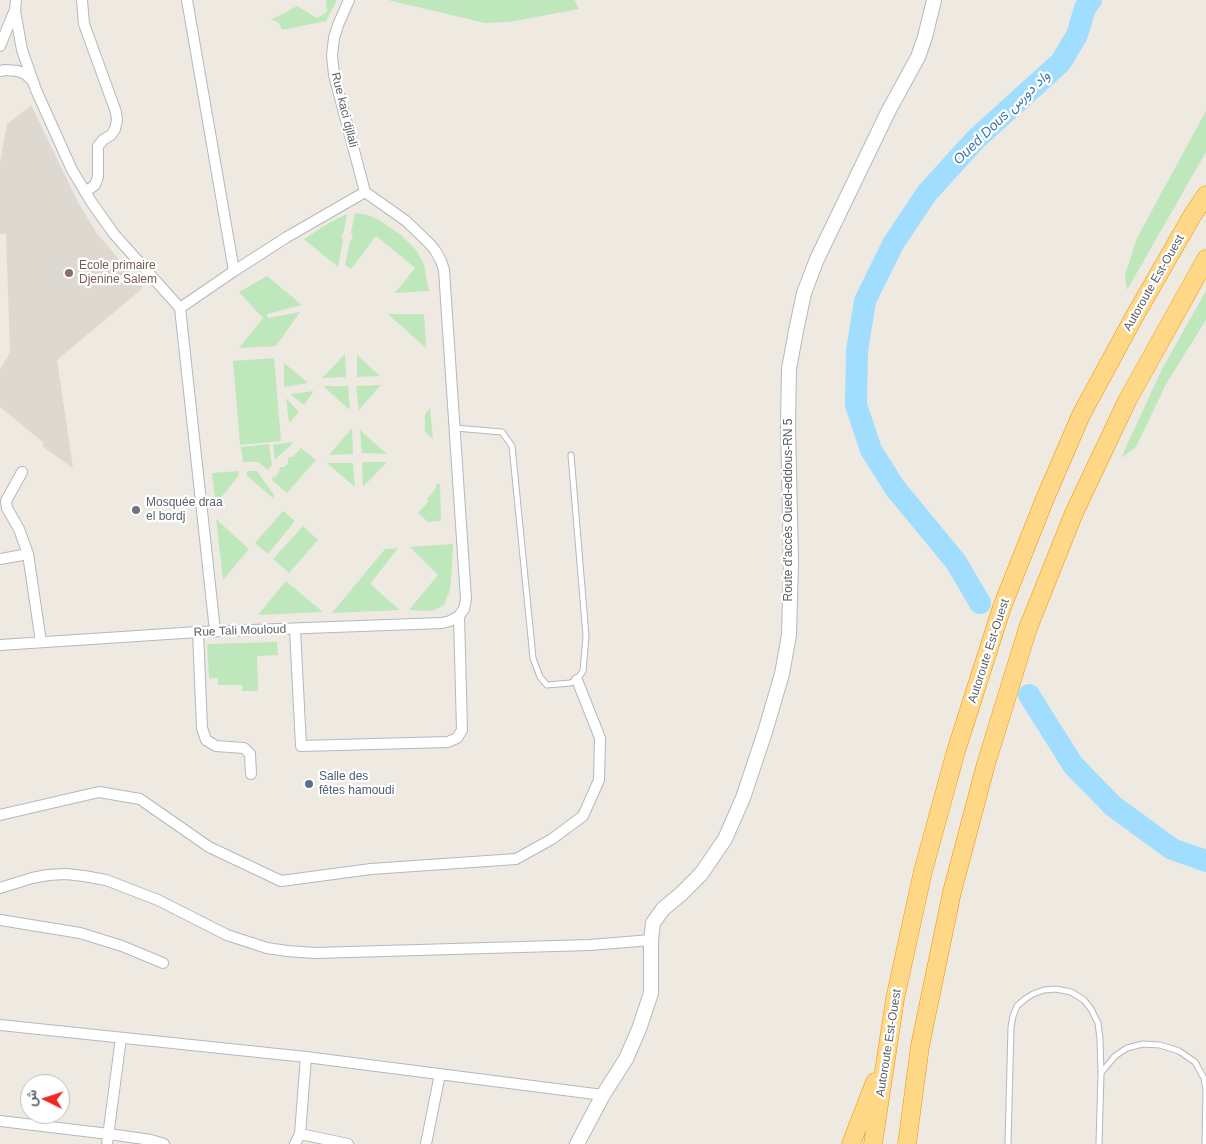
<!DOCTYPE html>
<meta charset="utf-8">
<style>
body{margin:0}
#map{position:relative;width:1206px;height:1144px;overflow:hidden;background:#eeeae1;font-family:Arial,Vazirmatn,sans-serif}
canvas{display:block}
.north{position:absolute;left:20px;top:1074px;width:50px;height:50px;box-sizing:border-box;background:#fff;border:1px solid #bdbfc1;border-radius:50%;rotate:274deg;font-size:14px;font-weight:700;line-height:20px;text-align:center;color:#5a5f63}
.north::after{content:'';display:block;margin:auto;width:18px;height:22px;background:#f02625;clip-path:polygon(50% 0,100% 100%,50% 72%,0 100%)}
</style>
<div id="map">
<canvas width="1206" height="1144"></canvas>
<div class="north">ش</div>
</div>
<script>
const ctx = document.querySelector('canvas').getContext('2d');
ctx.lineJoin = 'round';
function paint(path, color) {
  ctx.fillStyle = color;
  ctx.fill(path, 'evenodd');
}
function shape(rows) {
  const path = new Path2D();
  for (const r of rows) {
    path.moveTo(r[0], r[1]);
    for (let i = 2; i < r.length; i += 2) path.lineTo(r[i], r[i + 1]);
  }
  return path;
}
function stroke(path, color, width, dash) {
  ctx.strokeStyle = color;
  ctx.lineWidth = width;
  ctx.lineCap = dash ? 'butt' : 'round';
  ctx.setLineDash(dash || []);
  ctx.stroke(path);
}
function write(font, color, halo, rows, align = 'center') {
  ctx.font = font + ' Arial,Vazirmatn,sans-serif';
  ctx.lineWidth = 4.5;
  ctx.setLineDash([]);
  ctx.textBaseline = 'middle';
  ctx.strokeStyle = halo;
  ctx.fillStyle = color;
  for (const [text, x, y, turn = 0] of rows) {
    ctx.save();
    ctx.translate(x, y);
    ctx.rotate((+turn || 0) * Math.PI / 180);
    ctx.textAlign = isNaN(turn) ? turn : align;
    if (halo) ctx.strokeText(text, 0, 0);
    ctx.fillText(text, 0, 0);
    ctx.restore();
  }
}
paint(shape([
 [31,105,78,202,96,232,143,288,57,360,73,468,42,446,44,443,0,407,0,370,10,352,6,234,0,234,0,162,7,124]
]), '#ded9d0');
paint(shape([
 [326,0,337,0,326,21,282,30,278,22,271,20,297,6,317,18,327,12],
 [388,0,574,0,579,9,509,22,485,23],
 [1206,111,1206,152,1127,290,1125,275,1137,238],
 [355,213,368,215,379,220,401,235,417,251,424,265,429,291,395,293,415,268,376,236,351,269,345,265,350,242,353,237,351,233],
 [347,214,344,231,342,236,343,241,338,267,304,239,329,223],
 [267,276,302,305,267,314,268,318,300,312,276,346,239,348,263,318,239,292],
 [1206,291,1206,320,1166,384,1136,447,1121,458,1162,369],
 [388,314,424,314,426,348],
 [345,354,346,377,322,378],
 [357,355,380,376,357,377],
 [274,358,281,441,240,445,233,361],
 [284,363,308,383,284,387],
 [381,385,359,410,356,386],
 [323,386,348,386,350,410],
 [314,391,304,405,290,394],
 [286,398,299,412,289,423],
 [430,408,433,439,425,432,425,415],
 [352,428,353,454,329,455],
 [360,430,387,454,362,453],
 [291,442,293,443,275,460,273,445],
 [269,444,272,465,268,470,258,462,243,462,241,447],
 [301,448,316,460,287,493,272,480,273,477,276,476,279,472,280,467,284,467,288,463,288,458,290,457,293,457],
 [362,462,387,462,363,487],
 [327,463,353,463,355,487],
 [238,471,239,475,216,504,212,473],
 [247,471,257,471,274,495,273,498,247,476],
 [436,484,440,484,441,521,428,522,418,513,428,502,427,499,436,488],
 [283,511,295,521,268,554,255,543],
 [216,519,249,549,223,580],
 [303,526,318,540,289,573,273,559],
 [453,544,452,568,450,590,444,605,432,611,409,610,438,575,410,547],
 [398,548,370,584,400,610,332,613,385,549],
 [286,581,323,612,258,615],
 [277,642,278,655,257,656,258,691,242,691,242,685,218,685,218,678,209,678,207,644]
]), '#bfe7bc');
stroke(shape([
 [980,603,956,562,895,488,871,450,856,405,857,351,865,301,893,244,927,193,976,139,1061,62,1077,35,1085,8,1091,0],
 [1029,695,1073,765,1113,806,1172,849,1206,861]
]), '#a0ddff', 22);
const service = shape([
 [455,428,502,432,512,446,533,658,540,677,547,685,570,683,577,680,583,671,586,636,571,455],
 [1101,1073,1115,1056,1127,1048,1143,1044,1160,1045,1179,1051,1195,1062,1204,1078,1206,1090,1205,1144],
 [1008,1144,1011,1027,1013,1016,1017,1006,1025,999,1033,994,1044,990,1056,989,1071,992,1084,1000,1091,1009,1098,1023,1100,1039,1101,1074,1099,1144]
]);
const minor = shape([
 [16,0,15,11,22,50,36,90,72,170,92,203,114,234,180,308,234,271,187,0],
 [82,0,84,24,116,112,117,120,115,129,111,135,103,140,98,146,98,177,95,185,85,192],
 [349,0,338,25,334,38,332,55,334,75,365,192],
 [0,46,14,12],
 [0,71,5,70,18,71,25,74,33,81],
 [180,308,215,631],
 [22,472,6,501,7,508,19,529,28,554,41,642],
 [0,559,28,554],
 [295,629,301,746,448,742,457,738,462,730,459,616],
 [198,632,202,728,206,740,216,746,244,748,250,754,251,774],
 [0,645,198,632,442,623,450,621,459,616,464,609,466,599,444,270,441,261,435,250,428,242,406,221,365,192,287,237,234,271],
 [0,815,99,792,140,799,209,847,281,881,371,869,516,859,552,839,583,816,599,780,600,738,577,680],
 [0,888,32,878,48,875,66,874,84,876,106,880,158,900,227,935,267,948,287,951,315,953,590,945,651,940],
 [0,920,80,933,122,946,163,963],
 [0,1025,306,1057,603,1095],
 [0,1121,109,1134,151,1140,164,1144],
 [300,1134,348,1144],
 [107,1144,121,1038],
 [295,1144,300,1134,306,1057],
 [426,1144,440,1074]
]);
const secondary = shape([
 [577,1144,603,1095,626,1059,639,1029,651,993,651,940,653,923,663,909,681,894,701,874,725,839,743,798,765,732,782,674,789,635,791,562,788,425,789,369,796,331,804,293,817,259,889,110,918,57,925,37,934,0]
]);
const motorway = shape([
 [851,1144,875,1082],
 [873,1144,895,999,923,871,956,751,1002,607,1044,501,1081,415,1133,319,1192,216,1206,195],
 [907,1144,920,1046,952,892,986,764,1028,628,1074,513,1127,401,1206,259]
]);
stroke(service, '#b4b8bd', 7);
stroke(minor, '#b4b8bd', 12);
stroke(secondary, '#b5b9bf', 16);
stroke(motorway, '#ef9300', 19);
stroke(service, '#fff', 5);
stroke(minor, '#fff', 10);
stroke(secondary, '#fff', 14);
stroke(motorway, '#ffd887', 18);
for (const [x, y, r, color] of [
 [69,273,5,"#8d6e63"],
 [136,510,5,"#6b7280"],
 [309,784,5,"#5c6f8a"]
]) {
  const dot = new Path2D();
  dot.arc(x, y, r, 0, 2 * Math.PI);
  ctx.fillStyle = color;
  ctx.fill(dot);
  stroke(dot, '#fff', 2);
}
write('12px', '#5a5f63', '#fff', [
 ["Rue kaci djllali",344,110,76],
 ["Autoroute Est-Ouest",1154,283,-60],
 ["Route d'accès Oued-eddous-RN 5",789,510,-90],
 ["Rue Tali Mouloud",240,631,-2],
 ["Autoroute Est-Ouest",989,651,-72],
 ["Autoroute Est-Ouest",889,1043,-81]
]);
write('12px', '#785e54', '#fff', [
 ["Ecole primaire",79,266],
 ["Djenine Salem",79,280]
], 'left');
write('12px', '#5b616d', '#fff', [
 ["Mosquée draa",146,503],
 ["el bordj",146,517]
], 'left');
write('12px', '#4e5e75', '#fff', [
 ["Salle des",319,777],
 ["fêtes hamoudi",319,791]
], 'left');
write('italic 14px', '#3779ac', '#fff', [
 ["Oued Dous واد دورس",1002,118,-44]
]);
</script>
